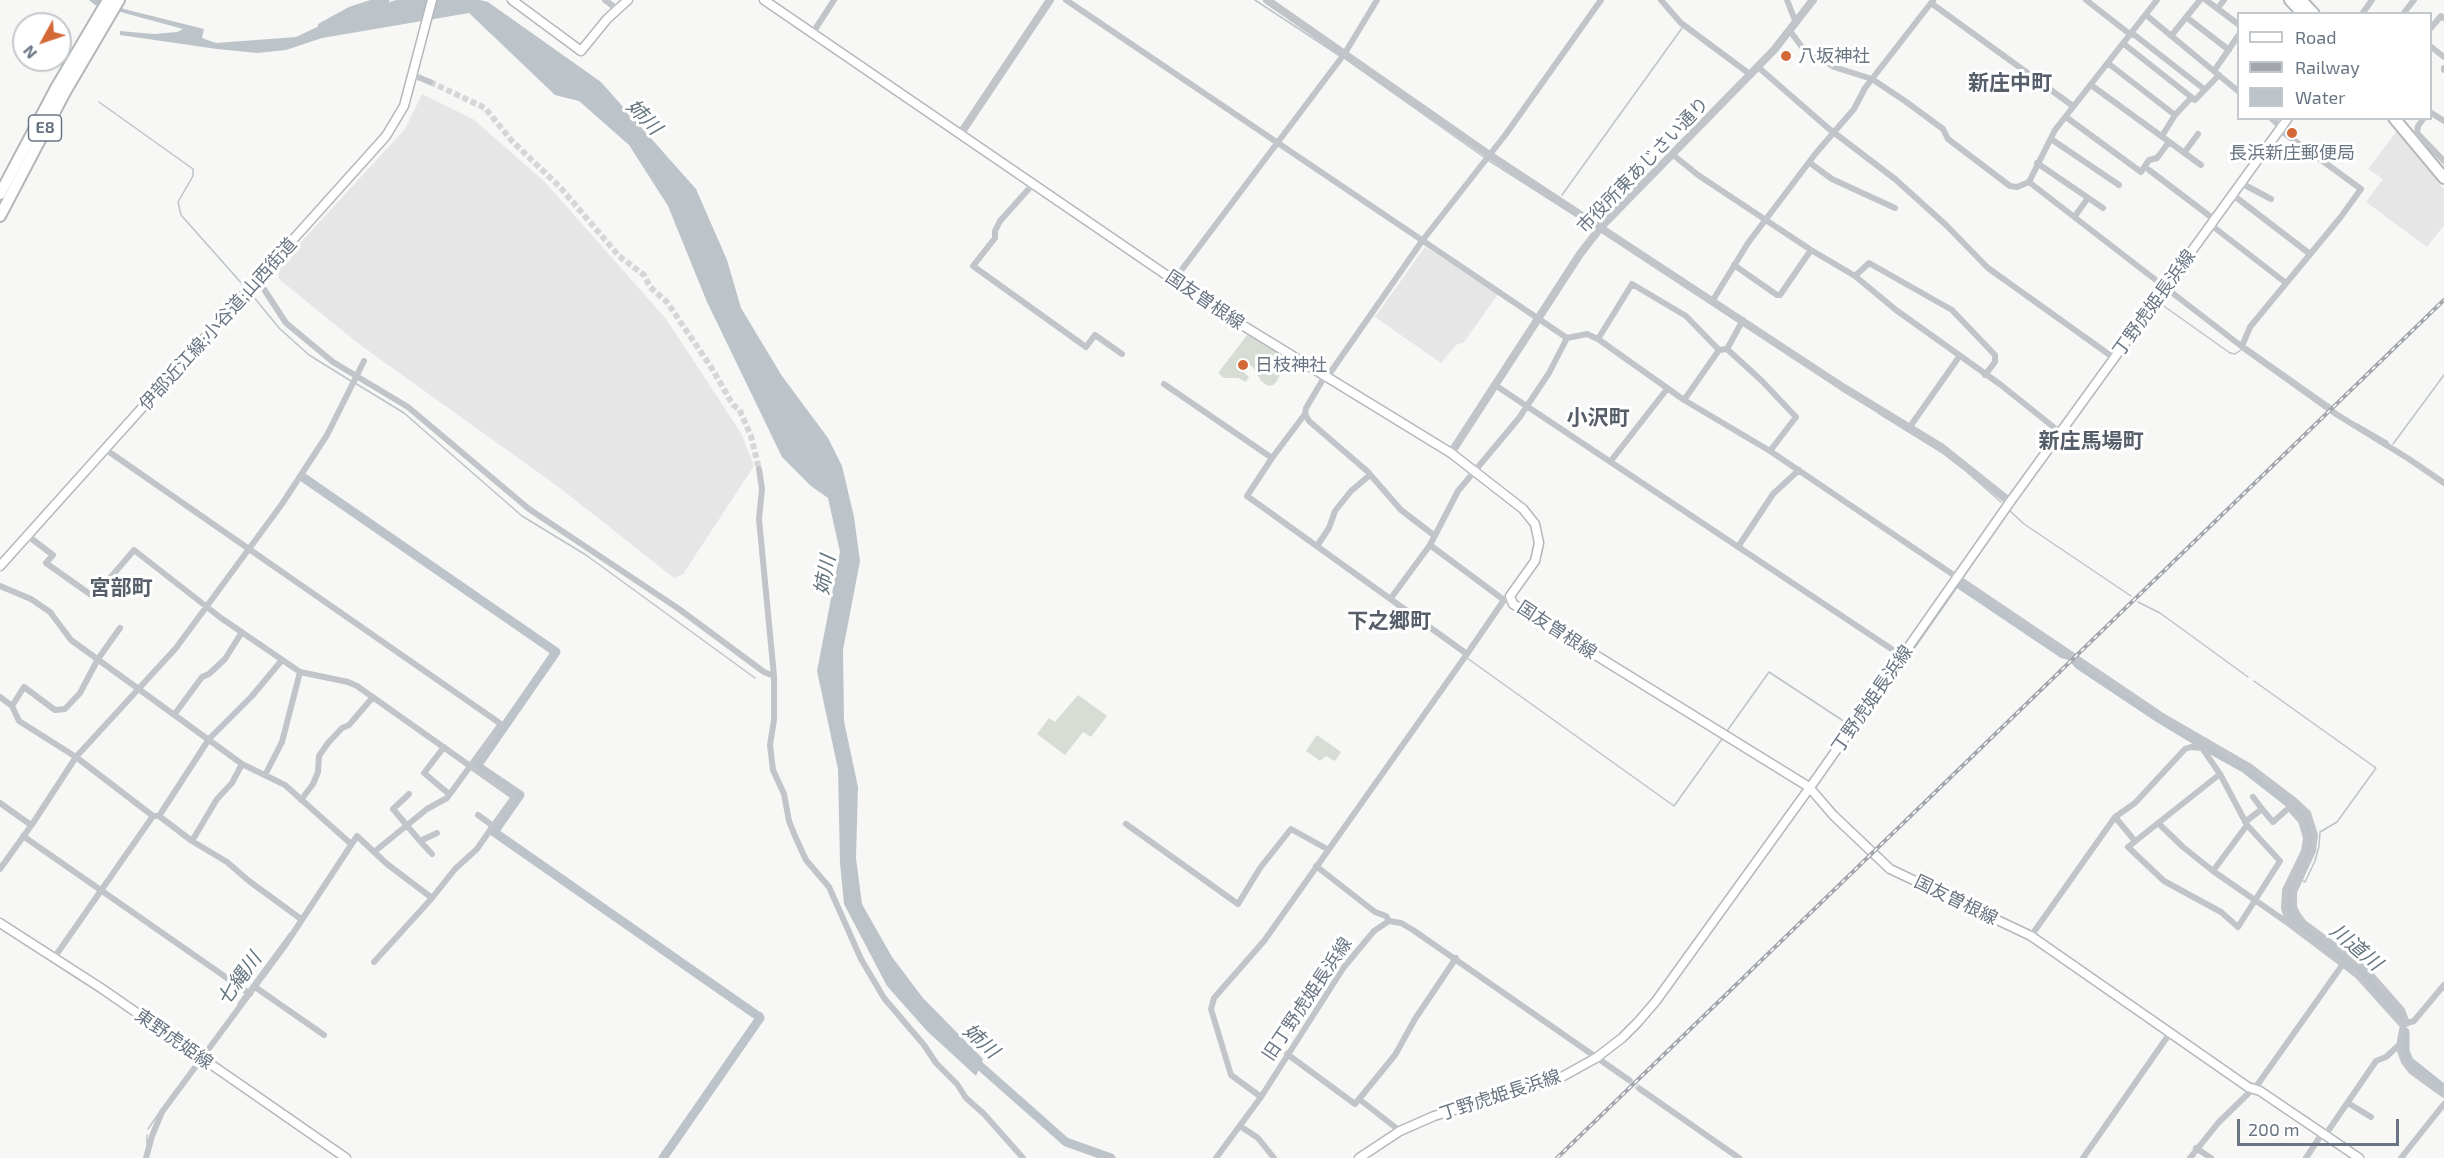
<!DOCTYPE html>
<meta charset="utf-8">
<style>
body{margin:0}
#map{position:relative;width:2444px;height:1158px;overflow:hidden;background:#f7f7f5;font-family:"Exo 2",sans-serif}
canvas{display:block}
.legend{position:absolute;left:2237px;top:12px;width:195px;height:108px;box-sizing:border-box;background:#fff;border:2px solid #c3c8cd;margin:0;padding:8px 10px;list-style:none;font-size:18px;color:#697583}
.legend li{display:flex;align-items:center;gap:12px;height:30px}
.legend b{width:30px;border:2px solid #c3c8cd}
.north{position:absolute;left:12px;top:12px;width:60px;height:60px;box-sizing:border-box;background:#fff;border:2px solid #c3c8cd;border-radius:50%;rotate:230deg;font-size:16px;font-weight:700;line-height:24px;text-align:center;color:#697583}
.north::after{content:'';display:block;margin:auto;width:21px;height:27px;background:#d46938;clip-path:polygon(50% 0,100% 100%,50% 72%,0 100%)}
.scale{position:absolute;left:2237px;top:1119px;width:162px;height:27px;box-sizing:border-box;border:3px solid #697583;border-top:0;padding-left:8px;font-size:18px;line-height:21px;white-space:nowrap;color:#697583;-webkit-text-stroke:4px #fff;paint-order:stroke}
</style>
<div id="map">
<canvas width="2444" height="1158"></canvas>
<ul class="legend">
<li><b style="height:8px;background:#fff"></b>Road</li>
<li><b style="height:8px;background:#a3a7ad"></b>Railway</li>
<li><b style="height:16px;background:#bcc4ca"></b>Water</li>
</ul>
<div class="north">N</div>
<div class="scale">200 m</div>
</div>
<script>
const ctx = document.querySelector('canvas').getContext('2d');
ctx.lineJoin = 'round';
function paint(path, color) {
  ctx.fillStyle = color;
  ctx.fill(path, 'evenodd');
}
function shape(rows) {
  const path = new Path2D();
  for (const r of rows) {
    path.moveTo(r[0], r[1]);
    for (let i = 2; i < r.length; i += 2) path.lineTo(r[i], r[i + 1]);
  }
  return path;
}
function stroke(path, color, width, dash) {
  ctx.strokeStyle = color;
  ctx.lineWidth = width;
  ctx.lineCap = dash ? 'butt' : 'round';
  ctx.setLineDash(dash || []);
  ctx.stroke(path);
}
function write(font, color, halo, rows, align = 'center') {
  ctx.font = font + ' "Exo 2","Noto Sans JP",sans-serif';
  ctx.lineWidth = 6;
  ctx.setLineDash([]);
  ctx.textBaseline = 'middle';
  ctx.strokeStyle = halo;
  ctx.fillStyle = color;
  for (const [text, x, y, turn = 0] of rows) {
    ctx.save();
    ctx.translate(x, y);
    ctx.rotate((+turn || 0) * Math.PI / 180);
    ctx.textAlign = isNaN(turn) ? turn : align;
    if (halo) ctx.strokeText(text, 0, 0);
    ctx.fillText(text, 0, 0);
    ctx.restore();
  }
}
paint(shape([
 [422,94,473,119,545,182,666,319,741,433,754,466,683,574,674,578,560,488,359,344,279,279,278,267,405,129],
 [2397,131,2444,189,2444,225,2427,247,2366,202,2383,179,2368,169],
 [1425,247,1498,294,1464,342,1456,345,1441,363,1375,317]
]), '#e5e6e5');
paint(shape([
 [1248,334,1287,359,1277,381,1273,385,1268,386,1261,381,1253,367,1247,364,1239,364,1241,370,1249,377,1246,382,1238,378,1224,378,1218,373],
 [1078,695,1107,716,1091,737,1083,732,1065,755,1037,734,1049,718,1055,722],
 [1317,735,1341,752,1335,761,1326,756,1320,761,1306,751]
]), '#d7dcd4');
paint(shape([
 [89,0,103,0,124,9,204,29,202,38,216,43,296,37,315,28,396,0,480,0,488,2,601,82,696,189,727,260,741,308,782,376,828,438,842,466,854,517,860,561,843,650,844,721,858,787,856,858,862,904,892,957,923,998,983,1059,976,1076,927,1031,887,986,844,904,840,863,838,769,817,671,840,552,828,498,811,486,782,457,707,302,668,206,629,145,579,101,555,95,469,13,322,38,286,50,257,53,217,49,120,35,120,31,154,34,177,32,183,29,95,5]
]), '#bcc4ca');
stroke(shape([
 [1255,0,1340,56],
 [1344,58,1485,158],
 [99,102,193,169,193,176,178,202,181,215,244,286],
 [1488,160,1585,222],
 [1562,195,1682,28],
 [253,296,279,328,309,355,351,381],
 [2161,304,2230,353,2235,354,2241,350],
 [2247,347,2331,406],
 [355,383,404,413,522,516,586,555,755,678],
 [1878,413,1941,452,1962,468],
 [2357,424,2388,442],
 [2393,444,2444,375],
 [1968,473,2001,502],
 [2009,510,2024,524,2131,596],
 [1964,576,2009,511],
 [2138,602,2160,613,2248,677],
 [1467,658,1674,806,1722,739],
 [2254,681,2376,768,2337,822,2320,832,2319,846,2315,861,2305,882,2303,881],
 [1857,730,1960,583],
 [1727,731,1769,672,1848,724],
 [249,989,290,933],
 [238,1004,246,993],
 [148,1129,159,1113],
 [147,1144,147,1135]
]), '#bcc4ca', 1.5);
stroke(shape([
 [322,27,351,11,385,0],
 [304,478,556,652,477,766,520,795,494,832,755,1014],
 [1959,584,2063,654,2071,656,2079,665,2160,719,2198,742],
 [2208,748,2244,768,2299,811,2305,818,2311,840,2309,848,2289,895,2290,909,2293,918,2367,977,2402,1019],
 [2405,1032,2405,1051,2409,1061,2444,1089],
 [971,1058,1066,1142,1111,1158],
 [663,1158,760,1018,759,1016]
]), '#bcc4ca', 9);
stroke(shape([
 [430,82,485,108,512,141,560,187,619,256,644,275,650,287,667,302,711,367,733,405,739,409,751,436,759,469],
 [1629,1080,1640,1089]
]), '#d4d6d8', 6, [6, 3]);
const secondary = shape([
 [512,0,581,51,607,19,628,0],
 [764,0,1216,309,1451,453,1523,509,1535,524,1539,543,1535,561,1510,596,1513,604,1809,787,1833,815,1890,869,2031,936,2248,1087,2260,1091,2359,1158],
 [0,566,386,136,404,106,432,0],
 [0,923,101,988,346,1158],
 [1359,1158,1400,1131,1434,1116,1558,1079,1596,1058,1622,1038,1638,1022,1656,1001,1816,779,2010,502,2288,118]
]);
const trunk = shape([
 [2290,0,2303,14],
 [2301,0,2314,14],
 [2394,118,2444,178]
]);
const motorway = shape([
 [0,194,56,88,108,0],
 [0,216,65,92,119,0]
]);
stroke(secondary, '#b4b8bc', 11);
stroke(trunk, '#b4b7ba', 14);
stroke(motorway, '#b4b7ba', 14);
stroke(shape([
 [605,0,617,9],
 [1066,0,1567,338,1587,334,1598,339,1684,400,1770,451,2161,715,2249,766,2295,801,2308,813,2315,835,2313,851,2294,892,2294,907,2298,915,2304,923,2366,969,2402,1010,2407,1023,2403,1026,2400,1040,2400,1051,2404,1062,2411,1071,2444,1095],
 [1661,0,1681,23,1751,75],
 [1787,0,1796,23],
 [2086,0,2131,35],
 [2206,0,2238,24],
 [1933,1,1931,3,2073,106],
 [2218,8,2224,0],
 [2362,14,2372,0],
 [2403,14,2414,0],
 [2146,15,2238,91],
 [2186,17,2229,50],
 [2430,29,2441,16,2444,18],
 [1790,31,1802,47,1823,60,1834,67,1872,79,1905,101,1943,129,1948,139,2010,186,2017,187,2029,182,2055,130,2157,0],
 [2132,33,2204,89],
 [812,34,834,0],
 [2171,36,2200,0],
 [2124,44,2195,100,2219,75],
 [2430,46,2444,57],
 [2109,64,2175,115],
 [1758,67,1828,128,1895,179,1946,225,1988,268,2114,358],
 [2444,68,2444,70],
 [2214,71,2238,36],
 [413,75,430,82],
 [2091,85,2201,165],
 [2430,112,2444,121],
 [2066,117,2141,172,2149,160,2157,158,2169,142],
 [2271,118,2281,127],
 [2424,118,2418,126,2417,133,2444,161],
 [2162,136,2175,115,2191,98],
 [2051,139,2119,185],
 [2184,153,2198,134],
 [1672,154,1698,175,1811,250,1855,276,1896,310,2001,385,2061,433],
 [1810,163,1832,179,1895,208],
 [2037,163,2103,208],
 [2149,170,2215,220],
 [2029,182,2245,349,2336,414,2409,459,2444,483],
 [1034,183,1000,221,995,231,995,238,973,266,1086,347,1095,335,1122,354],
 [2241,183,2271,199],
 [2233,195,2310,254],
 [2075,216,2088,198],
 [2211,225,2286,283],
 [1734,265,1777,295,1780,295,1811,250],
 [1855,276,1869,263,1952,310,1995,355,1995,362,1985,375],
 [258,280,286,323,333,362,408,407,529,509,679,609,764,672,774,676],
 [1174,280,1345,53,1377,0],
 [1713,300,1748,243,1816,153,1854,109,1865,88,1931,3],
 [1598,339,1632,284,1686,316,1719,350],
 [2242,346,2250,327,2340,218,2361,189,2280,130],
 [1727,349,1762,381,1796,417,1770,451],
 [1164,384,1272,458],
 [1495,385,1902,656],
 [1684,400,1719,350,1727,349,1743,320],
 [1305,414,1309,421,1367,471,1401,510,1435,536],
 [1909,428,1959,357],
 [105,449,501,724,447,798,427,809,374,852],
 [1610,462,1667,389],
 [759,469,762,489,759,519,774,676,774,720,770,745,773,770,784,794,789,821,795,836,806,860,829,887,861,959,884,998,924,1045,936,1063,957,1084,966,1098,984,1114,1023,1158],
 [28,536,53,555,46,563,94,597,134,550,221,618,300,672,348,682,357,686,514,797,493,826],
 [1317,546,1329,528,1335,511,1351,491,1370,475],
 [1738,547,1773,494,1799,470],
 [0,586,31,599,50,612,71,640,242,764,285,785,350,843],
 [1391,598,1430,545],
 [1504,600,1430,545,1458,491,1519,418,1549,373,1567,338],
 [1511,600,1504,600,1467,654,1247,496,1272,458,1305,414,1306,408,1325,376,1330,373,1422,241,1506,134,1601,0],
 [0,697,12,706,19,721,76,757,153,816,159,816,192,841,227,862,249,881,301,919],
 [12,706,24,687,55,710,65,709,80,693,98,659,120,628],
 [174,715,202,677,209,674,225,659,242,632],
 [444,747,424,773,449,794],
 [2202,748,2220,774],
 [2220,774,2247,825,2280,861,2238,927,2221,912,2164,881,2128,847,2220,774],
 [265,775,282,742,300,672],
 [409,794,393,809,420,841],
 [2253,797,2262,809],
 [301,800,313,784,318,772,319,756,328,743,342,728,349,725,373,697],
 [0,803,31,825],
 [159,816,209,739,252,696,282,660],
 [2115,817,2135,841],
 [2245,822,2262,809,2273,822,2291,806],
 [2158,823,2183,847,2213,871,2247,825],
 [1126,824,1238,904,1260,868,1291,829,1327,849],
 [23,836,250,994],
 [192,841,217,799,232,783,242,764],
 [432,854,420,841,437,833],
 [1316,866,1375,912,1386,916,1389,921],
 [0,869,33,823,76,757,176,648,282,504,327,435,364,361],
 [2213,871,2288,923,2357,975,2403,1026],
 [432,898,455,869,477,849,493,826,478,815],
 [2288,922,2284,908,2285,890,2304,851,2306,838,2301,821,2290,809],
 [2031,936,2115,817,2135,803,2185,749,2191,747,2202,748,2206,742],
 [54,958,153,816],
 [255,987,324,1035],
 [2407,1023,2414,1021,2444,985],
 [1287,1054,1355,1104,1395,1055,1415,1019,1456,958],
 [1640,1089,1739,1158],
 [1261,1097,1231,1075,1211,1009,1214,998,1264,941,1467,654],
 [1359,1099,1400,1131],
 [2348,1103,2371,1117],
 [1240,1126,1258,1138,1274,1158],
 [2326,1134,2376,1061,2386,1057,2399,1045],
 [2196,1148,2211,1158],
 [146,1158,152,1136,162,1112,284,947,357,836,387,864,432,898,374,962],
 [1216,1158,1261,1097,1344,967,1374,931,1389,921,1401,923,1413,930,1629,1080],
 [2083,1158,2170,1033],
 [2190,1158,2218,1123,2258,1084,2343,964],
 [2306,1158,2323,1132],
 [2401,1158,2444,1104]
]), '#c1c4c8', 6);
stroke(shape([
 [1267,0,1488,154,1844,388,1941,447,2010,502],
 [961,133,1050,0],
 [1451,453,1580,254,1601,227,1774,50,1813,0]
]), '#c1c4c8', 8);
stroke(secondary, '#fff', 8);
stroke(trunk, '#fff', 10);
stroke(motorway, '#fff', 10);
const rail = shape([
 [1557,1158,2444,300]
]);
stroke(rail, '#a3a7ad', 4);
stroke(rail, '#fff', 1.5, [4.5]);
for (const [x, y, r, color] of [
 [1786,56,6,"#d46938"],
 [2292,133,6,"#d46938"],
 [1243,365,6,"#d46938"]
]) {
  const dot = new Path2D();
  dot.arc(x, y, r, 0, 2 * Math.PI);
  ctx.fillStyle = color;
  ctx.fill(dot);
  stroke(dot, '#fff', 2);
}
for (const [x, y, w] of [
 [45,128,33]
]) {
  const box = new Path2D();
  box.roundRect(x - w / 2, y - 13, w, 26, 4.5);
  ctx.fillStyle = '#fff';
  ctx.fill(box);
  stroke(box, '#697583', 1.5);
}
write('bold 16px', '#697583', null, [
 ["E8",45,128]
]);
write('18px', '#697583', '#fff', [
 ["八坂神社",1798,56],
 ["長浜新庄郵便局",2292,153,"center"],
 ["日枝神社",1255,365]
], 'left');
write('18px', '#697583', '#fff', [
 ["市役所東あじさい通り",1643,165,-46],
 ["国友曽根線",1205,300,34],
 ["丁野虎姫長浜線",2154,303,-54],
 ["伊部近江線;小谷道;山西街道",218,324,-48],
 ["国友曽根線",1557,630,33],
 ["丁野虎姫長浜線",1872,699,-55],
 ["国友曽根線",1956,900,26],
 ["旧丁野虎姫長浜線",1307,999,-56],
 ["東野虎姫線",174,1039,35],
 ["丁野虎姫長浜線",1500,1095,-18]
]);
write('italic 20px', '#65767f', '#fff', [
 ["姉川",644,117,46],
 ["姉川",825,575,-80],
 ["川道川",2356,947,40],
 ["七縄川",239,979,-54],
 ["姉川",981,1041,42]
]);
write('bold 21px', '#565f69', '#fff', [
 ["新庄中町",2010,83],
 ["小沢町",1598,418],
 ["新庄馬場町",2091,441],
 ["宮部町",121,588],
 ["下之郷町",1389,621]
]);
</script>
